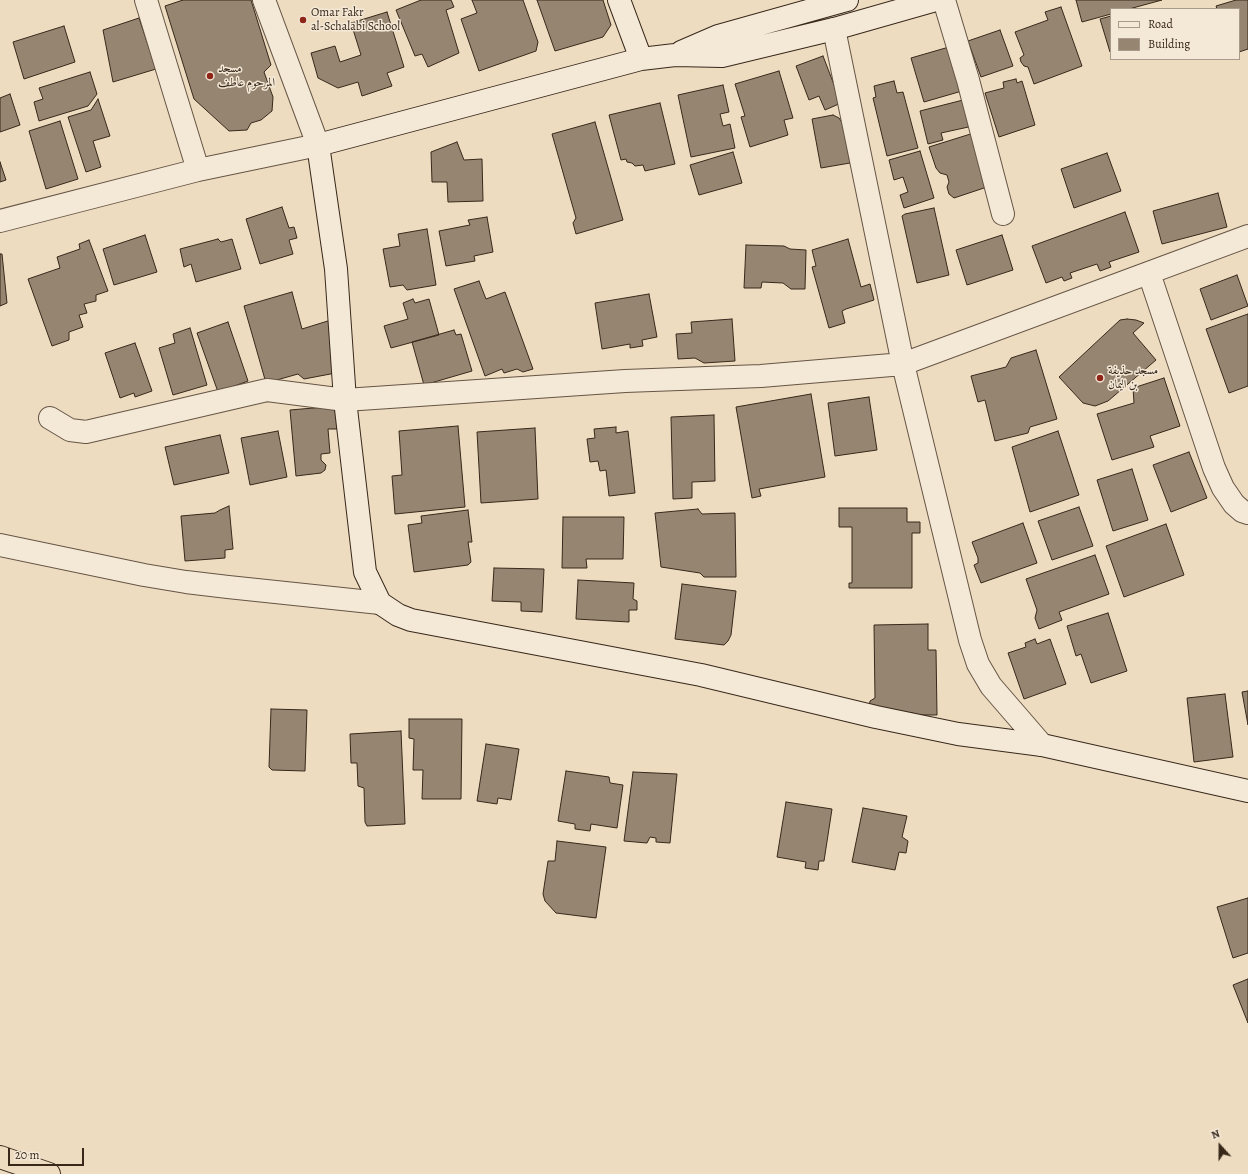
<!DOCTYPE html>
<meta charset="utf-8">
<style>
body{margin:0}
#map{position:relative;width:1248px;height:1174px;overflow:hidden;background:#eedcc1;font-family:Alegreya,serif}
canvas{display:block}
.legend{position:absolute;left:1110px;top:8px;width:130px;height:52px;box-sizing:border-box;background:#f4e8d7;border:1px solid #a89b8b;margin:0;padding:5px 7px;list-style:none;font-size:12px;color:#37281a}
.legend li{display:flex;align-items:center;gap:8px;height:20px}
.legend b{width:20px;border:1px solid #a89b8b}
.north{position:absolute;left:1200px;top:1126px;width:40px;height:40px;-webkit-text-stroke:3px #f4e8d7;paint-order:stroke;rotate:339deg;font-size:11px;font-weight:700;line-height:16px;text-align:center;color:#37281a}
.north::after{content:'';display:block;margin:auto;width:14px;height:18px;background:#37281a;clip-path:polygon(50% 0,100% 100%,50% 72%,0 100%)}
.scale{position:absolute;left:8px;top:1148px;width:76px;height:18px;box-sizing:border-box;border:2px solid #37281a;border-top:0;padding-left:5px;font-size:12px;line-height:14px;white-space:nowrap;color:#37281a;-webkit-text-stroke:3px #f4e8d7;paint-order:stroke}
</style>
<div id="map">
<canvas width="1248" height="1174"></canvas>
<ul class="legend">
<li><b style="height:5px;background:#f4e8d7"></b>Road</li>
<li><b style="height:11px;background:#968671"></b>Building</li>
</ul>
<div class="north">N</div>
<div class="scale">20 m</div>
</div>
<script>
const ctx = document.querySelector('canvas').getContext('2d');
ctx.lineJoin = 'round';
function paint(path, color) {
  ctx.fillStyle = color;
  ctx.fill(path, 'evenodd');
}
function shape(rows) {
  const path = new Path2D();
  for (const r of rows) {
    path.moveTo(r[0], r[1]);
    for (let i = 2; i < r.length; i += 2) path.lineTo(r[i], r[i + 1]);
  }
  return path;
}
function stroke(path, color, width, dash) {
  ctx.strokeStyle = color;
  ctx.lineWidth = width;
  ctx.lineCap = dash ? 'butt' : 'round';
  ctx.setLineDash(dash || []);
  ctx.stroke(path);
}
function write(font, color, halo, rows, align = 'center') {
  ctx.font = font + ' Alegreya,Amiri,serif';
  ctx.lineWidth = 3;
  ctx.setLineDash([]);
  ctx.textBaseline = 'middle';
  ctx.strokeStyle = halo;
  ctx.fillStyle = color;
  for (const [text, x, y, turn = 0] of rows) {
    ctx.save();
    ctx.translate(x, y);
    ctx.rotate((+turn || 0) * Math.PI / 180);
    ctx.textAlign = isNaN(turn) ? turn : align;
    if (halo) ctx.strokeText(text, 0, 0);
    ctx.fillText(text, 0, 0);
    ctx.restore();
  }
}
const building = shape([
 [183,0,251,0,271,65,264,72,273,97,272,111,261,120,251,123,247,130,229,131,194,99,165,6,183,0],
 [421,0,451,0,454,7,446,10,459,53,428,67,422,54,415,56,396,10,421,0],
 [472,0,523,0,538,42,536,51,479,71,461,19,477,13,472,0],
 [537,0,603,0,611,25,603,37,555,51,537,0],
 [1076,0,1162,0,1129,9,1111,9,1111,14,1082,22,1076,0],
 [1236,0,1248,0,1248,49,1239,52,1239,9,1217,9,1216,6,1236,0],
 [1061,7,1082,66,1034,84,1028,67,1024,66,1021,62,1020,58,1024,55,1015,32,1048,20,1045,12,1061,7],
 [387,12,404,67,387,73,392,86,362,96,358,82,338,88,318,78,311,53,335,46,340,62,361,55,351,23,387,12],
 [1111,16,1111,51,1110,52,1100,19,1111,16],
 [139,18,156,69,113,82,103,30,139,18],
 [64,26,75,62,24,79,13,42,64,26],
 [1000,30,1013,66,981,77,968,41,1000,30],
 [949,47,962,91,924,102,911,58,949,47],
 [823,56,841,103,825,110,819,96,809,100,796,66,823,56],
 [779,71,793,118,784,120,788,135,750,147,741,117,745,116,735,84,779,71],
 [90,72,97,94,88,106,39,121,34,102,43,99,39,88,90,72],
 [1016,79,1017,83,1022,81,1035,125,999,137,985,93,1004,88,1003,82,1016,79],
 [894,81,897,93,903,92,918,148,887,156,873,98,876,97,874,86,894,81],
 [723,85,729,112,720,114,723,126,730,124,735,148,691,157,678,95,723,85],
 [10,94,20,125,0,132,0,98,10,94],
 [98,99,110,136,93,141,101,167,86,172,68,117,91,110,98,99],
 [967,99,973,126,941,133,943,140,928,144,920,111,967,99],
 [660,103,675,164,645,171,643,165,635,166,632,163,627,162,626,159,621,160,609,115,660,103],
 [833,115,839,118,843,124,850,163,821,168,812,119,833,115],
 [60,121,78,179,46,189,29,131,60,121],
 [595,122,623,220,576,234,573,223,576,218,552,134,595,122],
 [977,132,993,185,954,198,949,194,947,187,949,182,947,175,940,173,936,168,929,147,977,132],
 [457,142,464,160,482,159,483,201,448,202,447,182,432,182,431,152,457,142],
 [920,151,934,198,904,208,900,195,908,192,903,177,894,180,889,160,920,151],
 [733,152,742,183,699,195,690,165,733,152],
 [1107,153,1121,191,1074,208,1061,169,1107,153],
 [0,162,6,180,0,182,0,162],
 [1218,193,1227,227,1162,244,1153,211,1218,193],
 [282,207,289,228,294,227,297,238,289,240,293,254,260,264,246,219,282,207],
 [934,208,949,275,917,283,902,216,905,214,934,208],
 [1125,212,1139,252,1109,262,1111,267,1100,271,1097,264,1070,273,1072,278,1064,281,1062,277,1046,283,1032,246,1125,212],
 [487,217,493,252,474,256,475,261,446,266,439,231,470,225,468,220,487,217],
 [427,229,436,285,407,290,403,285,390,287,383,249,400,246,398,234,427,229],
 [145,235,157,272,114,285,103,249,145,235],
 [1002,235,1013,270,967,285,956,250,1002,235],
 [218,239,221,242,232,239,241,269,196,282,191,264,184,267,180,249,218,239],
 [848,239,861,287,870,284,874,300,846,309,842,311,845,323,829,328,812,267,816,266,812,250,848,239],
 [89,240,108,291,96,295,96,301,84,304,87,313,79,315,83,327,69,332,69,340,52,346,28,279,60,268,57,257,80,249,79,244,89,240],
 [746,245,784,246,790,249,806,250,805,289,791,289,783,283,762,282,761,288,744,288,746,245],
 [0,254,2,254,7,303,0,306,0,254],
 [1237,275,1248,306,1211,320,1200,289,1237,275],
 [479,281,486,299,505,292,533,369,523,372,517,369,504,373,502,369,485,376,454,289,479,281],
 [292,292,302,329,331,320,341,372,304,379,298,374,266,383,244,306,292,292],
 [649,294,657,337,642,340,643,346,630,348,630,344,602,349,595,303,649,294],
 [413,299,415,303,429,299,439,335,391,348,384,326,408,319,403,303,413,299],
 [1248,314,1248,386,1229,393,1206,329,1248,314],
 [732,319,735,361,704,363,695,358,678,359,676,334,692,333,691,322,732,319],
 [1127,319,1136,320,1144,323,1133,333,1156,360,1108,401,1095,406,1083,403,1059,377,1120,320,1127,319],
 [228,322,248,381,218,392,197,333,228,322],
 [190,328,207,385,173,395,159,348,175,343,173,334,190,328],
 [454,330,456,335,461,334,472,371,424,385,412,342,454,330],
 [135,343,152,391,135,397,134,393,120,398,105,353,135,343],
 [1036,350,1057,419,1030,427,1028,433,995,441,985,400,978,402,971,376,1006,367,1011,358,1036,350],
 [1164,378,1180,426,1150,436,1154,447,1112,460,1097,414,1134,403,1133,388,1164,378],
 [811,394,825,477,759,489,761,496,752,498,736,407,811,394],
 [869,397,877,450,835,456,828,403,869,397],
 [337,406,339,429,328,429,330,453,321,454,321,460,326,465,325,470,321,473,296,476,290,410,337,406],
 [714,415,715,481,692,482,692,498,673,499,671,417,714,415],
 [458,426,465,507,395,514,392,476,402,475,399,431,458,426],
 [616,427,616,433,628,431,635,493,609,496,606,470,600,471,598,461,590,462,587,439,595,438,594,429,616,427],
 [535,428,538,499,481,503,477,432,535,428],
 [278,431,287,477,250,485,241,438,278,431],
 [1058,431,1079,495,1030,512,1012,447,1058,431],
 [220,435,229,473,174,485,165,447,220,435],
 [1189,452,1207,498,1171,512,1153,465,1189,452],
 [1132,469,1148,520,1113,531,1097,480,1132,469],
 [229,506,233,549,225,550,225,558,185,561,181,516,215,513,220,510,229,506],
 [1079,507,1093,546,1052,560,1038,521,1079,507],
 [839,508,907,508,907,522,920,522,920,533,912,533,912,588,849,588,849,583,852,583,852,527,839,527,839,508],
 [698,509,702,514,735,513,736,577,704,577,700,573,661,567,655,513,698,509],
 [468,510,472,542,468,542,471,562,468,565,414,572,408,525,422,523,421,516,468,510],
 [563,517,624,517,623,559,586,559,587,568,562,568,563,517],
 [1023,523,1037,563,981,583,974,565,978,563,978,558,972,542,1023,523],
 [1166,524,1184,575,1124,597,1106,546,1166,524],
 [1095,555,1109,594,1059,612,1062,620,1039,629,1035,618,1037,610,1026,579,1095,555],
 [494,568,544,569,542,612,521,611,521,602,492,601,494,568],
 [578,580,634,583,633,599,637,601,637,610,629,610,629,622,576,619,578,580],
 [682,584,736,591,731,635,728,641,724,645,675,639,682,584],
 [1108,613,1127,671,1091,683,1081,654,1076,656,1067,626,1108,613],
 [928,624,928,650,936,650,937,715,916,715,913,713,869,710,870,701,875,698,874,625,928,624],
 [1035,639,1037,644,1050,639,1066,684,1024,699,1008,653,1026,647,1025,643,1035,639],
 [1248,691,1248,725,1242,692,1248,691],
 [1225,694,1233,757,1194,762,1187,698,1225,694],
 [271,709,307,710,305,771,272,770,269,767,271,709],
 [409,719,462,719,461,799,422,799,423,770,413,770,414,739,409,738,409,719],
 [401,731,405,824,367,826,365,822,364,788,358,786,357,763,351,763,350,734,401,731],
 [486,744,519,749,511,800,498,798,497,804,477,801,486,744],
 [566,771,609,777,610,783,623,785,617,828,591,824,590,831,575,829,575,824,558,821,566,771],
 [633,772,677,774,670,843,656,842,656,838,650,837,647,843,624,841,633,772],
 [786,802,832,809,824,861,819,861,818,870,805,868,806,862,777,857,786,802],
 [863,808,907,816,902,837,908,841,906,853,899,852,895,870,852,862,863,808],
 [557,841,606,847,596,918,556,913,545,901,543,894,548,861,555,861,557,841],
 [1248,898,1248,953,1233,958,1217,907,1248,898],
 [1248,979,1248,1023,1233,985,1248,979]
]);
paint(building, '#968671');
stroke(building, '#37281a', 1);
const street = shape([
 [146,0,198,170],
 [944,0,968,80,1003,214],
 [834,29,903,364,970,640,978,664,991,686,1042,745],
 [0,221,198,170,318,145,264,0],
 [1149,273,1214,468,1223,488,1234,504,1242,511,1248,513],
 [50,418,70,430,86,432,267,390,345,400,625,381,761,376,903,364,1248,236],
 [0,545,144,575,186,582,228,587,380,603]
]);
const secondary = shape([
 [619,0,641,59],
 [936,0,834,29,722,56,675,55,641,59,318,145,336,269,345,400,365,572,380,603,398,615,411,620,701,675,876,717,958,734,1042,745,1248,791],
 [681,52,718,36,847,0]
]);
const highway = shape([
 [0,1157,49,1174]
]);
stroke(street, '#655544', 24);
stroke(secondary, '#37281a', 24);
stroke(highway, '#37281a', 24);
stroke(street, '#f4e8d7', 22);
stroke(secondary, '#f4e8d7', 22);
stroke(highway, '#eedcc1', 22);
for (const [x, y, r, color] of [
 [303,20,4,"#8f2418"],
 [210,76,4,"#8f2418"],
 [1100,378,4,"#8f2418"]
]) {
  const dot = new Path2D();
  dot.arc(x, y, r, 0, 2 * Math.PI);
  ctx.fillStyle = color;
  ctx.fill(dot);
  stroke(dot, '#f4e8d7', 1.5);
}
write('12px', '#37281a', '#f4e8d7', [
 ["Omar Fakr",311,13],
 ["al-Schalabi School",311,27],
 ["مسجد",218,69],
 ["المرحوم عاطف",218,83],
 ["مسجد حذيفة",1108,371],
 ["بن اليمان",1108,385]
], 'left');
</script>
